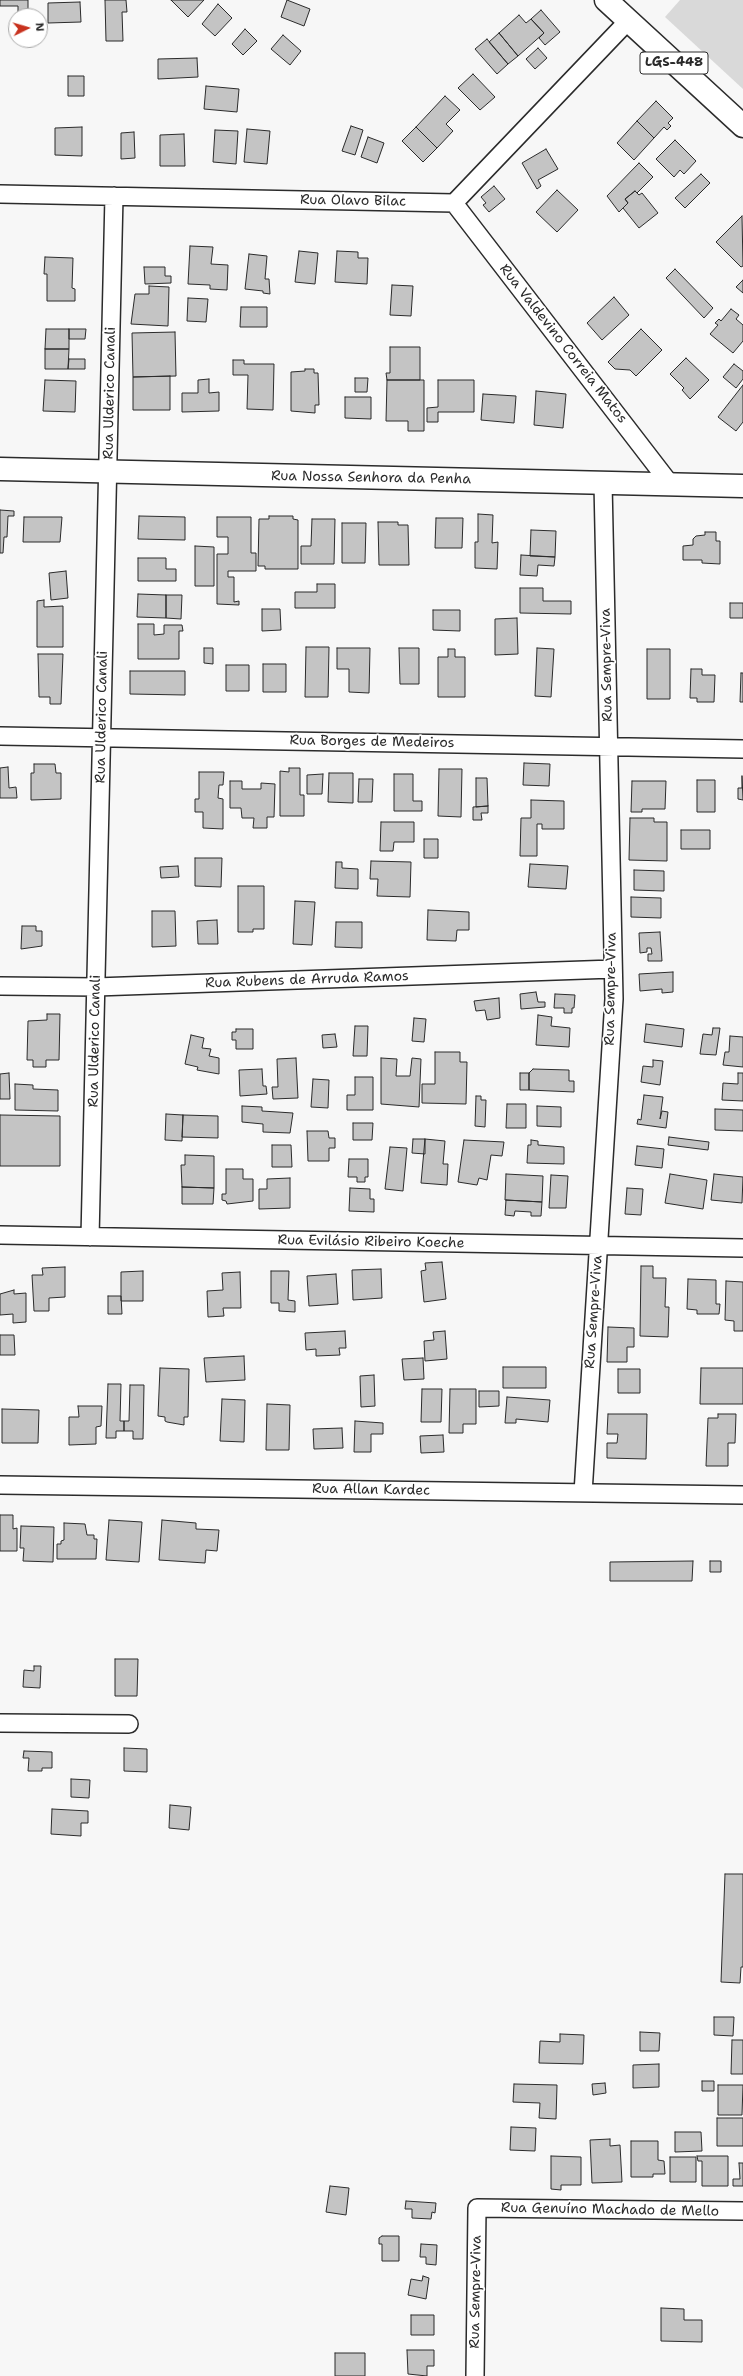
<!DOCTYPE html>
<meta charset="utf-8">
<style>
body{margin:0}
#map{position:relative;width:743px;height:2376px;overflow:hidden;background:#f7f7f7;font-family:"Shantell Sans",sans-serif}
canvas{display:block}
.north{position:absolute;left:8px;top:8px;width:40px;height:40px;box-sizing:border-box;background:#fff;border:1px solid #aaa;border-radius:50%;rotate:85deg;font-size:11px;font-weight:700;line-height:16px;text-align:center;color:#2b2b2b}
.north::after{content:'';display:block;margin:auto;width:14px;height:18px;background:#c8321e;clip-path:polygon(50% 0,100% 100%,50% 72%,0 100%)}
</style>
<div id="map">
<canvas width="743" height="2376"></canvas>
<div class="north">N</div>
</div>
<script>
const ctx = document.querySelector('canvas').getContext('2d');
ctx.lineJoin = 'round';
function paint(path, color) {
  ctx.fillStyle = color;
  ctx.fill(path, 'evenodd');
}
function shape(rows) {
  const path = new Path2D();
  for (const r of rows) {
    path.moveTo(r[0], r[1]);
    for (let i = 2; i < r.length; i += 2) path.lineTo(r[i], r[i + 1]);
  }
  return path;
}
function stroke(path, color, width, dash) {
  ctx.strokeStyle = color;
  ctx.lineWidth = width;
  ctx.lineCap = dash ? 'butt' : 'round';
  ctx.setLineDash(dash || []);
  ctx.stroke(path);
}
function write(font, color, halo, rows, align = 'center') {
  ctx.font = font + ' "Shantell Sans",sans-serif';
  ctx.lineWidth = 3.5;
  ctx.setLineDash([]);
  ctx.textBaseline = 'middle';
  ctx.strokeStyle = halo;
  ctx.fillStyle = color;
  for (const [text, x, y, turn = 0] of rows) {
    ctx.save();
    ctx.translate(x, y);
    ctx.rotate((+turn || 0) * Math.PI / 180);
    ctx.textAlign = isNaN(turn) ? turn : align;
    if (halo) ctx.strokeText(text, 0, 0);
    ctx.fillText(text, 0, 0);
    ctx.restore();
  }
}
paint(shape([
 [680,0,743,0,743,89,665,17]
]), '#d9d9d9');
const building = shape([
 [0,0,28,0,28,12,18,12,18,6,0,6,0,0],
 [105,0,126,0,127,12,122,12,123,41,106,41,105,0],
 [171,0,204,0,188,17,171,0],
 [287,0,310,9,304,26,281,17,287,0],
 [80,2,81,22,48,23,48,3,80,2],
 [218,4,232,18,215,36,202,24,218,4],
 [541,10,560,32,545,45,539,38,544,33,531,19,541,10],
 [519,15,526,23,531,19,544,33,518,56,499,33,519,15],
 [245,29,257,41,243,55,232,44,245,29],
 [499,33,518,56,508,64,489,42,499,33],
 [283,35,301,51,290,65,271,49,283,35],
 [487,39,508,64,497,74,475,49,487,39],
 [538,48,547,58,535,69,526,59,538,48],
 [197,58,198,77,158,79,158,59,197,58],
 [473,74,495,97,480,110,458,88,473,74],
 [68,76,84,76,84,96,68,96,68,76],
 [206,86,239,89,237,112,204,109,206,86],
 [445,96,460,110,446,124,453,131,437,148,416,127,445,96],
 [656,101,673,118,668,123,671,126,667,130,664,127,654,138,637,121,656,101],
 [637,121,654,138,634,160,617,143,637,121],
 [351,126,363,130,355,155,342,151,351,126],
 [82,127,82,156,55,155,55,128,82,127],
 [416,127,437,148,423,162,402,141,416,127],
 [247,129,270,131,267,164,244,162,247,129],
 [215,130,238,131,236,164,213,162,215,130],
 [134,132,135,158,121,159,121,133,134,132],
 [184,134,185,166,160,166,160,135,184,134],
 [368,137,384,143,377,163,361,157,368,137],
 [675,140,696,161,684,174,680,170,674,177,656,159,675,140],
 [546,149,558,169,538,180,541,186,537,189,522,163,546,149],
 [639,163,653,177,637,193,635,191,625,199,628,203,619,212,607,196,639,163],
 [701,174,710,183,685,208,675,198,701,174],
 [494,186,505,199,489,212,483,205,486,203,481,197,494,186],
 [557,190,578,210,557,232,536,212,557,190],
 [635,191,639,195,642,193,658,213,639,228,623,208,628,203,625,199,635,191],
 [742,216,743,266,741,267,716,242,742,216],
 [190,246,213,247,211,264,228,265,227,290,210,289,210,285,188,284,190,246],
 [299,251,318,253,315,284,295,282,299,251],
 [337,251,358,252,358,258,368,258,367,284,335,282,337,251],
 [249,254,267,256,265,279,269,279,270,294,263,293,263,291,245,289,249,254],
 [45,257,73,258,72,288,75,289,75,301,47,301,47,274,44,274,45,257],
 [144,267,165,267,165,276,171,276,171,283,145,284,144,267],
 [675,269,713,308,704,318,666,278,675,269],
 [743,280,743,293,736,287,743,280],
 [392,285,413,286,411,316,390,315,392,285],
 [149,286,169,287,168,326,131,324,135,294,149,294,149,286],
 [614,297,629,315,602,340,587,323,614,297],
 [188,298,208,299,206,322,187,321,188,298],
 [241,307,267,307,267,327,240,327,241,307],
 [731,309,739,315,736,319,743,325,743,341,733,353,710,334,718,325,715,323,719,319,721,321,731,309],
 [46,329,69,329,69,349,45,349,46,329],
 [69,329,86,329,85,339,69,339,69,329],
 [641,329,662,350,636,376,630,370,615,369,608,362,641,329],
 [175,332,176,376,133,377,132,333,175,332],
 [390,347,420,347,420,380,387,380,386,373,390,373,390,347],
 [45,349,69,349,68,369,45,369,45,349],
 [686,358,709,380,690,399,682,390,684,388,670,374,686,358],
 [69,359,85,359,85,369,68,369,69,359],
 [233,360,244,360,244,364,274,364,273,410,247,409,248,375,233,375,233,360],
 [734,364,743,371,743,379,736,388,723,377,734,364],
 [305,369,314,369,314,373,318,373,319,405,315,405,315,413,291,411,291,372,305,371,305,369],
 [170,376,170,410,133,410,133,377,170,376],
 [355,378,368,378,367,392,355,392,355,378],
 [209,379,209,393,219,392,219,411,182,412,182,393,198,393,198,380,209,379],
 [45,380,76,381,75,412,43,411,45,380],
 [387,380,424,380,424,431,408,431,408,421,386,421,387,380],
 [438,380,474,380,474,412,438,412,438,422,427,422,427,408,438,407,438,380],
 [743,385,743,422,736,431,718,417,743,385],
 [536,391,566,394,563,428,534,425,536,391],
 [483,394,516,396,514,423,481,420,483,394],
 [345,397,371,397,371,419,345,418,345,397],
 [0,510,14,511,14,516,8,516,7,537,4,537,3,553,0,553,0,510],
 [478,514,493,515,492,543,498,542,497,569,475,568,475,542,478,542,478,514],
 [139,516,185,517,185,540,138,539,139,516],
 [269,516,293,516,293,519,298,520,298,569,265,569,265,566,258,566,259,519,269,519,269,516],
 [24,517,62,517,60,542,23,542,24,517],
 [217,517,251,517,251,553,256,553,256,571,228,571,228,577,234,577,234,602,239,601,239,605,217,604,217,554,228,554,228,537,217,537,217,517],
 [436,518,463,518,462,548,435,548,436,518],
 [312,519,335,519,334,564,301,564,301,546,311,546,312,519],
 [378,522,398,522,398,525,408,525,409,565,379,565,378,522],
 [342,523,366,523,365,563,342,563,342,523],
 [531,530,556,531,555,557,530,556,531,530],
 [705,532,716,532,716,541,720,541,720,564,702,563,702,560,683,560,683,546,693,545,693,539,696,536,705,535,705,532],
 [195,546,214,547,214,586,195,586,195,546],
 [521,555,555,557,554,566,538,565,537,576,520,575,521,555],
 [138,558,166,558,166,569,176,569,176,581,138,581,138,558],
 [66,571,68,598,51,600,49,573,66,571],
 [317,584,335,584,335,608,295,608,295,592,317,592,317,584],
 [520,588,543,588,543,601,571,601,571,614,520,613,520,588],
 [138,594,166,595,166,618,137,617,138,594],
 [166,595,182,595,181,619,166,618,166,595],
 [44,600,44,607,63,606,63,647,37,647,37,601,44,600],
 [730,603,743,603,743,618,730,618,730,603],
 [262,609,280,609,281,630,262,631,262,609],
 [433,610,460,610,460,631,433,630,433,610],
 [517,618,518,654,495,655,495,619,517,618],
 [138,624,154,624,154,635,164,634,164,625,182,625,183,631,179,631,179,659,138,659,138,624],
 [306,647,329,647,328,697,305,697,306,647],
 [204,648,213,648,213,664,204,663,204,648],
 [337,648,370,648,369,693,349,692,349,669,337,669,337,648],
 [399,648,419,648,419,684,400,684,399,648],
 [537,648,554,649,551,697,535,696,537,648],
 [448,649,455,649,455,657,465,657,465,697,438,697,438,657,448,657,448,649],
 [647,649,670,649,670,699,647,699,647,649],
 [38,654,63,654,61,704,50,704,50,697,39,697,38,654],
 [263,664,286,664,286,692,263,692,263,664],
 [226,665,249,665,249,691,226,691,226,665],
 [691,669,702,669,702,675,715,675,714,702,697,702,697,698,690,698,691,669],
 [130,671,185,671,185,695,130,694,130,671],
 [741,673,743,673,743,702,740,702,741,673],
 [524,763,550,764,549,786,523,785,524,763],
 [34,764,55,764,56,773,61,773,61,799,31,800,31,773,34,773,34,764],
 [8,767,9,788,16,787,17,798,0,798,0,768,8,767],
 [289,768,300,768,300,795,304,795,304,816,280,816,280,771,289,772,289,768],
 [439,769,462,769,461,817,438,816,439,769],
 [199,772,224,772,223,785,219,785,218,798,223,799,223,829,203,828,203,812,195,812,195,799,199,799,199,772],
 [329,773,353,773,353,803,328,802,329,773],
 [323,774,322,794,307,794,307,775,323,774],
 [394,774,413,774,413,801,422,801,422,811,394,811,394,774],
 [742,776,743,800,738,799,738,788,742,788,742,776],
 [476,778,487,778,488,806,476,807,476,778],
 [359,779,373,779,372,802,358,802,359,779],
 [697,780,715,780,715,812,697,812,697,780],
 [230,781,242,781,242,789,261,789,261,783,275,784,274,817,267,817,267,828,253,828,254,818,242,818,241,808,230,808,230,781],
 [632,781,666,781,665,809,642,809,642,812,631,812,632,781],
 [531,800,564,801,564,829,542,829,542,824,537,824,537,856,520,856,521,818,531,818,531,800],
 [488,806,488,813,481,813,482,820,473,820,473,807,488,806],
 [630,818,654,818,654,822,667,822,667,861,629,860,630,818],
 [381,822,414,822,414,842,394,842,393,851,380,851,381,822],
 [681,830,710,830,710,849,681,849,681,830],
 [424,839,438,839,438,858,424,858,424,839],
 [195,858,222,858,221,887,195,886,195,858],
 [371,861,411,862,410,897,377,896,378,879,370,879,371,861],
 [336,862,342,862,342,868,358,869,358,889,335,888,336,862],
 [530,864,568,866,566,889,528,887,530,864],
 [178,866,179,877,161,878,160,867,178,866],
 [634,870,664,871,664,891,634,890,634,870],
 [238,886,264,886,264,929,253,929,253,932,238,932,238,886],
 [631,897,661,898,661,918,631,917,631,897],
 [295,901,315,902,312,945,293,944,295,901],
 [428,910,469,912,469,930,457,930,456,941,427,940,428,910],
 [152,911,175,911,176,946,152,947,152,911],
 [217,920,218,944,198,944,197,921,217,920],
 [336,922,362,922,362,948,335,947,336,922],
 [22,926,36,926,36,931,42,931,42,946,21,949,22,926],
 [660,932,662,961,648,961,648,954,652,954,651,948,647,948,647,952,640,953,639,933,660,932],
 [673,972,673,992,662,993,662,989,640,991,639,974,673,972],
 [536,992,538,1002,545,1002,545,1007,521,1009,520,994,536,992],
 [555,994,575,995,574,1008,572,1008,572,1013,564,1013,564,1008,554,1008,555,994],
 [499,998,500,1018,487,1020,485,1010,476,1011,474,1001,499,998],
 [47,1014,60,1014,59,1060,46,1060,46,1067,33,1067,33,1060,27,1060,28,1021,47,1020,47,1014],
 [538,1015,552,1017,551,1026,570,1028,569,1047,536,1045,538,1015],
 [414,1018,426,1019,424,1042,412,1041,414,1018],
 [646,1024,684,1029,682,1047,644,1042,646,1024],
 [355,1026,368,1026,367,1056,353,1056,355,1026],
 [713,1028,720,1028,716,1055,700,1054,703,1034,712,1035,713,1028],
 [236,1029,253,1029,253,1049,236,1049,236,1040,232,1040,232,1032,236,1032,236,1029],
 [335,1034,337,1047,323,1048,322,1035,335,1034],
 [191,1035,204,1038,202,1048,211,1049,209,1056,219,1058,219,1074,197,1070,198,1067,185,1064,191,1035],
 [730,1036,743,1037,743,1067,723,1065,725,1052,729,1052,730,1036],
 [435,1052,460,1052,460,1062,467,1062,466,1104,422,1103,422,1084,435,1084,435,1052],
 [296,1058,298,1098,273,1099,272,1087,278,1087,277,1059,296,1058],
 [381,1058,397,1059,396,1076,410,1076,412,1058,421,1059,419,1107,381,1104,381,1058],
 [653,1060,663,1061,660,1085,641,1082,643,1066,653,1067,653,1060],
 [262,1069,263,1086,266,1086,267,1094,240,1096,239,1070,262,1069],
 [533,1069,569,1070,569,1081,574,1081,574,1092,529,1090,529,1073,533,1069],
 [9,1073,10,1099,0,1099,0,1074,9,1073],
 [520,1073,529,1073,529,1090,520,1090,520,1073],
 [738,1073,743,1073,743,1101,722,1100,723,1083,738,1084,738,1073],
 [355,1077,373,1077,373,1110,347,1110,347,1095,355,1095,355,1077],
 [313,1079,329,1080,328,1108,311,1107,313,1079],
 [15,1084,33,1085,33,1089,58,1090,58,1111,15,1110,15,1084],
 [644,1095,663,1097,660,1119,662,1111,668,1112,666,1128,637,1124,638,1119,641,1120,644,1095],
 [476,1096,481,1096,481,1100,486,1100,485,1127,475,1126,476,1096],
 [507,1104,526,1104,526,1128,506,1128,507,1104],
 [242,1106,262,1107,262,1111,293,1113,290,1133,263,1132,263,1124,242,1122,242,1106],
 [537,1106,561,1107,561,1127,537,1126,537,1106],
 [715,1109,743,1110,743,1131,715,1130,715,1109],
 [166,1114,183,1115,182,1141,165,1140,166,1114],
 [0,1115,60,1116,60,1166,0,1166,0,1115],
 [183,1115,218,1116,218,1138,182,1137,183,1115],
 [353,1123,373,1123,372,1140,353,1140,353,1123],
 [307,1131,328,1131,329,1138,335,1138,335,1148,329,1148,329,1161,308,1161,307,1131],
 [669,1137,709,1142,708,1150,668,1145,669,1137],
 [413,1139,425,1139,425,1154,412,1153,413,1139],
 [425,1139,445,1141,443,1164,448,1164,447,1185,421,1183,425,1139],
 [464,1140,504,1142,502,1156,491,1155,487,1180,479,1178,477,1185,458,1182,464,1140],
 [531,1140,538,1141,538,1145,564,1147,564,1164,527,1163,528,1145,531,1145,531,1140],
 [272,1145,291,1145,292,1167,272,1167,272,1145],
 [637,1146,664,1149,662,1168,635,1165,637,1146],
 [390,1147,407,1148,403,1191,385,1189,390,1147],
 [185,1155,214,1156,214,1188,182,1187,181,1165,185,1165,185,1155],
 [349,1159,368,1159,368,1177,365,1177,365,1182,357,1182,357,1177,348,1177,349,1159],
 [226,1169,243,1169,243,1179,253,1179,253,1201,227,1204,226,1201,222,1200,222,1194,226,1194,226,1169],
 [506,1174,543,1176,542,1202,505,1200,506,1174],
 [670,1174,707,1180,703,1209,665,1203,670,1174],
 [714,1174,743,1177,742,1203,711,1200,714,1174],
 [551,1175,568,1176,566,1208,549,1208,551,1175],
 [290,1178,290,1208,259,1209,259,1189,267,1189,267,1179,290,1178],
 [182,1187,214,1188,213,1204,182,1204,182,1187],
 [350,1188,370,1189,370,1199,374,1199,374,1212,349,1211,350,1188],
 [627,1188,643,1189,641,1215,625,1214,627,1188],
 [506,1200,542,1202,541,1216,531,1216,531,1212,515,1211,514,1216,505,1215,506,1200],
 [442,1262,446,1299,424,1302,421,1271,426,1270,425,1263,442,1262],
 [641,1266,653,1266,653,1278,666,1278,665,1307,669,1307,668,1337,640,1336,641,1266],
 [65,1267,65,1297,49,1298,49,1311,34,1311,32,1275,43,1275,42,1268,65,1267],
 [381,1269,382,1298,353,1300,352,1270,381,1269],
 [143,1271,143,1301,121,1301,121,1272,143,1271],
 [271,1271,289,1271,288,1300,295,1301,295,1312,279,1311,279,1303,271,1303,271,1271],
 [240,1272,241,1308,223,1308,224,1316,208,1317,207,1291,223,1290,222,1273,240,1272],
 [336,1274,338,1304,309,1306,307,1276,336,1274],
 [688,1279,716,1280,716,1304,720,1304,719,1314,697,1314,697,1310,687,1309,688,1279],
 [726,1281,743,1282,743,1331,734,1331,734,1321,725,1320,726,1281],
 [14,1290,14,1294,26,1293,26,1322,13,1323,13,1314,0,1315,0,1294,14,1290],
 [108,1296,121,1296,122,1314,108,1314,108,1296],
 [608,1327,634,1328,634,1347,627,1347,627,1362,607,1362,608,1327],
 [345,1331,346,1348,339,1348,340,1355,316,1356,316,1349,306,1350,305,1333,345,1331],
 [445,1331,447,1359,425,1361,424,1341,434,1340,433,1332,445,1331],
 [0,1335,14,1335,15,1355,0,1355,0,1335],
 [244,1356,245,1380,206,1382,204,1358,244,1356],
 [423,1358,424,1379,404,1380,402,1359,423,1358],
 [503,1367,546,1367,546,1388,503,1388,503,1367],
 [160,1368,189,1369,188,1417,184,1417,184,1425,167,1422,165,1421,165,1417,158,1416,160,1368],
 [701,1368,743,1368,743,1404,700,1404,701,1368],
 [618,1369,640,1369,640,1393,618,1393,618,1369],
 [374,1375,375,1406,361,1407,360,1376,374,1375],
 [108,1384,121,1384,120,1421,124,1421,124,1431,116,1431,116,1438,106,1438,108,1384],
 [130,1385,144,1385,143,1439,133,1439,133,1431,124,1431,124,1421,129,1421,130,1385],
 [422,1389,442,1389,441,1422,421,1422,422,1389],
 [450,1389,476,1389,476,1424,463,1424,463,1433,449,1433,450,1389],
 [479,1391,499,1391,499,1406,479,1407,479,1391],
 [507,1397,550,1400,548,1422,516,1419,516,1423,505,1423,507,1397],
 [222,1399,245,1400,244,1442,220,1441,222,1399],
 [267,1404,290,1405,289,1450,266,1450,267,1404],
 [78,1406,102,1406,101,1426,96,1427,96,1444,69,1445,69,1417,79,1417,78,1406],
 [2,1409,39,1410,38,1443,2,1443,2,1409],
 [608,1414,647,1414,646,1459,607,1458,607,1443,617,1443,618,1434,607,1434,608,1414],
 [718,1414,736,1414,735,1443,728,1443,728,1466,706,1466,708,1418,718,1418,718,1414],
 [355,1421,383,1423,383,1434,371,1434,371,1452,354,1452,355,1421],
 [342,1428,343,1448,314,1449,313,1429,342,1428],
 [443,1435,444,1452,421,1453,420,1436,443,1435],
 [0,1515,13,1515,13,1529,17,1528,17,1551,0,1551,0,1515],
 [109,1520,142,1522,139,1562,106,1560,109,1520],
 [162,1520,196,1523,196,1529,219,1530,217,1551,206,1550,205,1563,159,1560,162,1520],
 [64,1523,85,1524,87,1535,94,1535,94,1539,97,1539,96,1559,57,1559,57,1544,61,1544,61,1541,64,1540,64,1523],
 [21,1526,54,1527,53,1562,23,1561,24,1548,20,1548,21,1526],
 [693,1561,692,1581,610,1581,610,1562,693,1561],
 [710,1561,721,1561,721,1572,710,1572,710,1561],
 [115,1659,138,1659,137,1696,115,1696,115,1659],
 [34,1666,41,1666,40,1688,23,1687,24,1670,34,1671,34,1666],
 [124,1748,147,1749,147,1772,124,1771,124,1748],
 [24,1751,52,1752,52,1768,42,1768,42,1771,28,1771,29,1758,23,1758,24,1751],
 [71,1779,90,1780,89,1798,71,1797,71,1779],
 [170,1805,191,1807,189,1830,169,1828,170,1805],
 [52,1809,88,1811,88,1823,81,1823,81,1836,51,1834,52,1809],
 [725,1874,743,1874,743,1967,741,1967,740,1983,721,1982,725,1874],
 [714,2017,734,2017,733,2036,714,2035,714,2017],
 [640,2032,660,2033,659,2051,640,2051,640,2032],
 [560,2034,584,2035,583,2064,539,2063,540,2041,560,2042,560,2034],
 [732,2040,743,2040,743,2074,731,2074,732,2040],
 [659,2064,659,2087,633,2088,633,2065,659,2064],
 [702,2081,714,2081,714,2091,702,2091,702,2081],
 [605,2083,606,2093,593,2095,592,2084,605,2083],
 [514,2084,557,2085,556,2119,539,2118,540,2103,513,2102,514,2084],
 [718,2085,743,2085,742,2115,718,2115,718,2085],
 [717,2118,743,2118,743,2146,717,2146,717,2118],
 [511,2127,536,2128,535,2151,510,2150,511,2127],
 [675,2132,701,2132,702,2151,675,2152,675,2132],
 [610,2139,610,2146,620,2145,622,2182,592,2183,590,2140,610,2139],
 [631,2141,658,2141,658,2160,664,2161,665,2174,653,2174,653,2177,631,2177,631,2141],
 [551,2156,581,2157,581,2185,561,2185,561,2190,551,2189,551,2156],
 [697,2156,728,2156,728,2186,702,2186,702,2161,698,2161,697,2156],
 [670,2157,696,2157,696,2182,670,2182,670,2157],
 [739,2163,743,2163,743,2186,733,2186,733,2179,740,2179,739,2163],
 [330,2186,349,2188,346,2215,326,2212,330,2186],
 [406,2201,436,2203,435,2213,432,2212,431,2219,412,2218,412,2209,405,2209,406,2201],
 [382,2236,399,2236,399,2261,382,2261,382,2244,379,2244,379,2238,382,2236],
 [421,2244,437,2245,436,2265,426,2264,426,2257,420,2257,421,2244],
 [423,2276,429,2278,426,2299,408,2295,411,2279,422,2281,423,2276],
 [661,2308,684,2309,684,2320,702,2320,702,2342,661,2341,661,2308],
 [411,2315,434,2315,434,2335,411,2335,411,2315],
 [407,2350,434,2350,434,2366,427,2366,427,2376,408,2374,407,2350],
 [335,2353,365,2353,365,2376,335,2376,335,2353]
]);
paint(building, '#c4c4c4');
stroke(building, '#2b2b2b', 1);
const minor = shape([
 [0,194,454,203,628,21],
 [454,203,671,485],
 [0,736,743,749],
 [0,986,96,987,613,969],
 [0,1235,743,1248],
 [90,1237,114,196],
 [0,1485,743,1495],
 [583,1493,614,999,603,483],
 [0,1723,129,1724],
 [475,2376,477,2208,743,2211]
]);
const tertiary = shape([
 [0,469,743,486]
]);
const primary = shape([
 [606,0,743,126]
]);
stroke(minor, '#2b2b2b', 20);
stroke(tertiary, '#2b2b2b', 25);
stroke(primary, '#2b2b2b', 25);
stroke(minor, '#fff', 17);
stroke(tertiary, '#fff', 22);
stroke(primary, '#fff', 22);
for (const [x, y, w] of [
 [674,63,68]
]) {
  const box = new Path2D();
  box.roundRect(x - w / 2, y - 11, w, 22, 3);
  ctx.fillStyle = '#fff';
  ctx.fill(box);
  stroke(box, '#2b2b2b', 1);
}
write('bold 13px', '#2b2b2b', null, [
 ["LGS-448",674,63]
]);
write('14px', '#2b2b2b', '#fff', [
 ["Rua Olavo Bilac",353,201,1],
 ["Rua Valdevino Correia Matos",563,344,52],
 ["Rua Ulderico Canali",110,393,-89],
 ["Rua Nossa Senhora da Penha",371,478,1],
 ["Rua Sempre-Viva",607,665,-91],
 ["Rua Ulderico Canali",102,717,-89],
 ["Rua Borges de Medeiros",372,742,1],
 ["Rua Rubens de Arruda Ramos",307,980,-2],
 ["Rua Sempre-Viva",611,989,-89],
 ["Rua Ulderico Canali",95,1041,-89],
 ["Rua Evilásio Ribeiro Koeche",371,1242,1],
 ["Rua Sempre-Viva",594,1312,-86],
 ["Rua Allan Kardec",371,1490,1],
 ["Rua Genuíno Machado de Mello",610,2210,1],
 ["Rua Sempre-Viva",476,2292,-89]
]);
</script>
